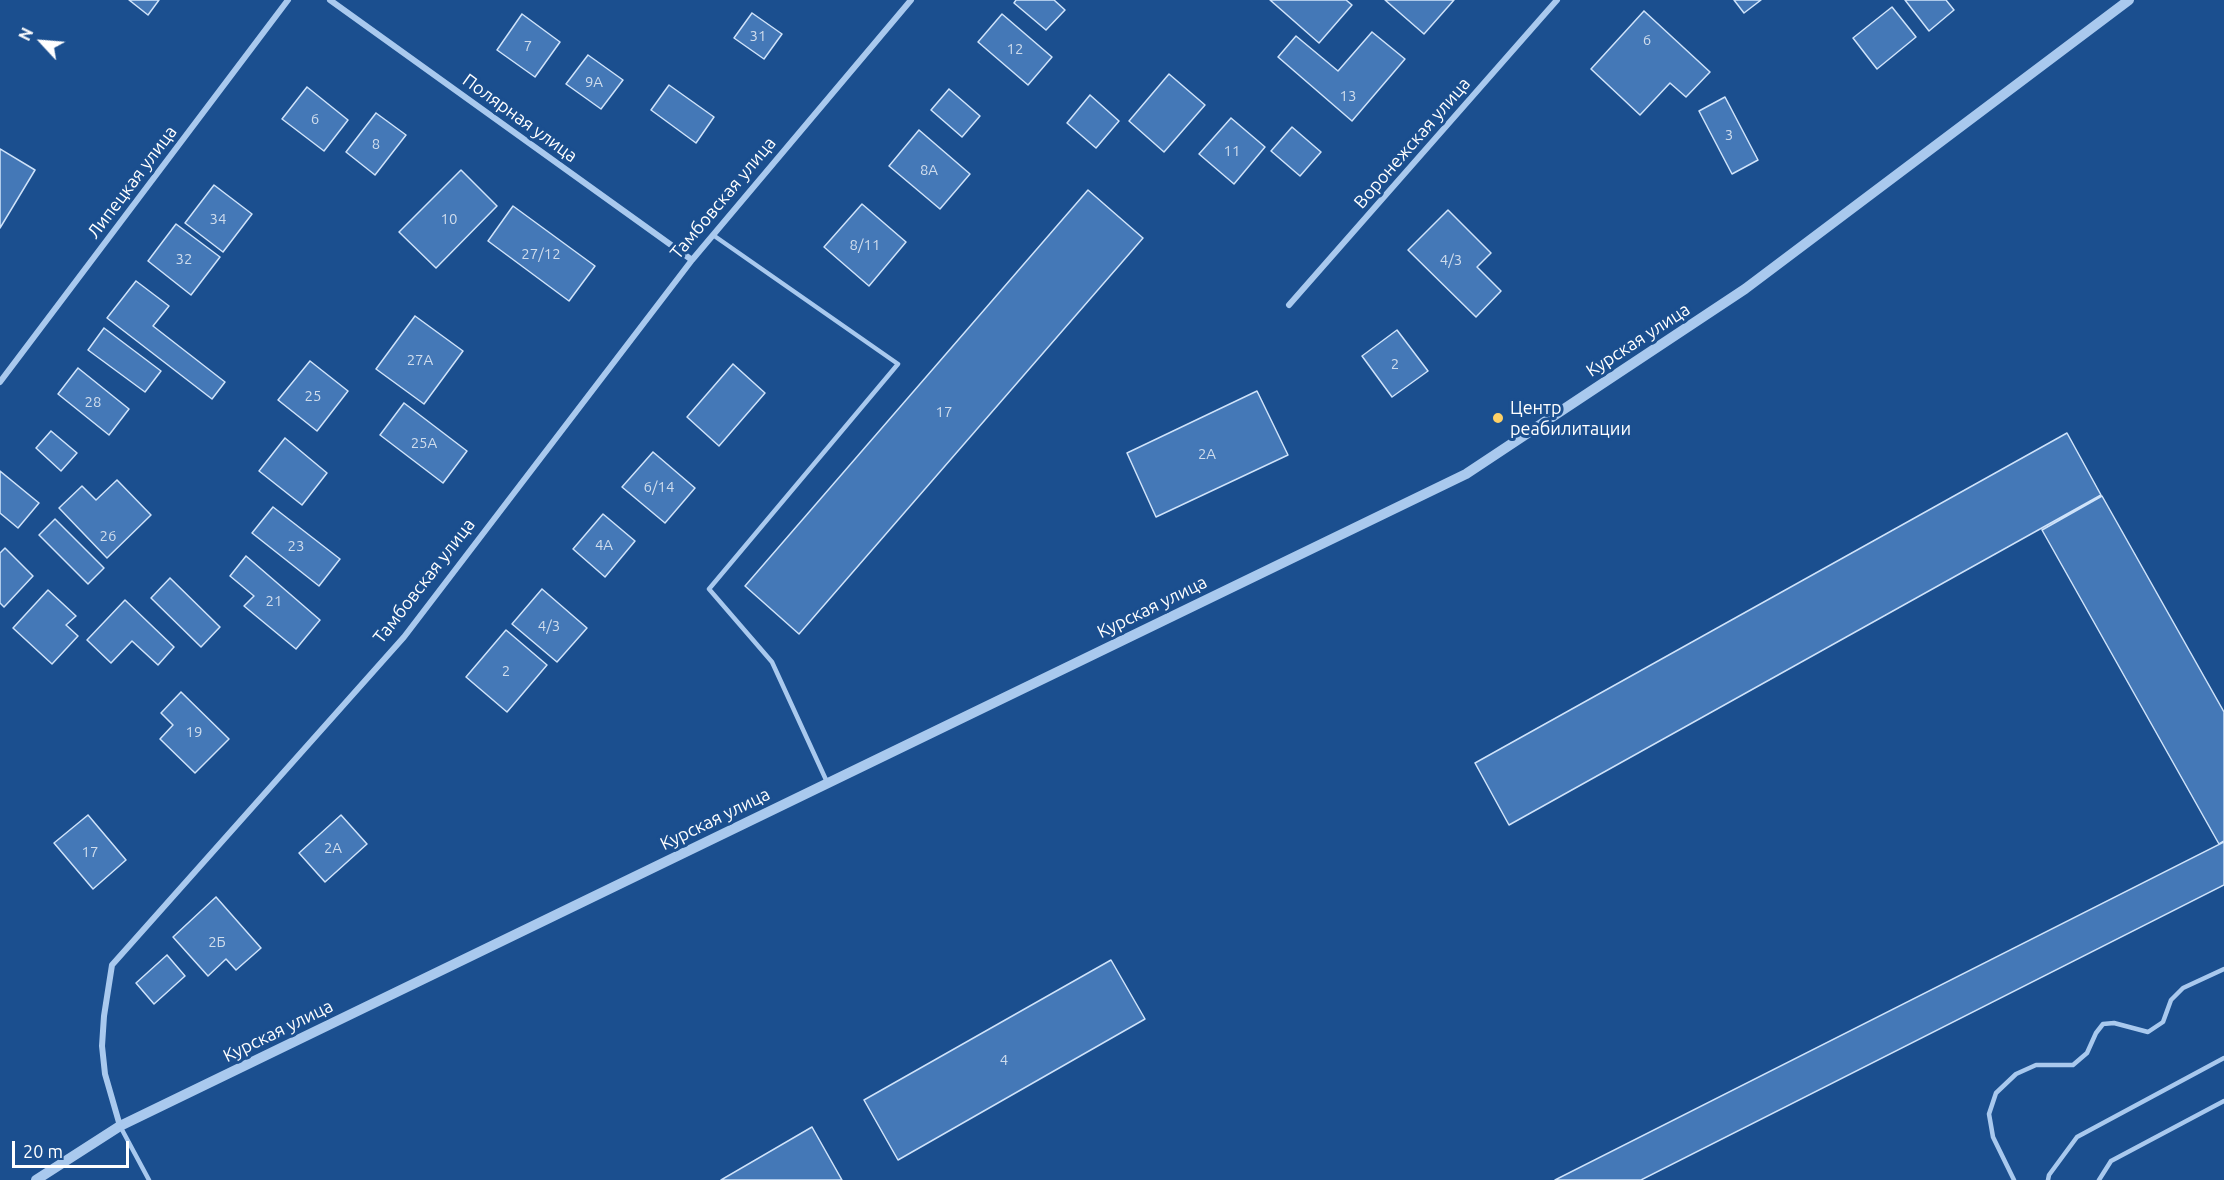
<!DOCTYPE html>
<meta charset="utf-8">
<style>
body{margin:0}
#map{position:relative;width:2224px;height:1180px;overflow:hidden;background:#1b4f8f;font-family:Ubuntu,sans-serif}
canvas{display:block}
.north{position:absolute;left:12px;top:12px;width:60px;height:60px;-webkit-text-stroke:4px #1b4f8f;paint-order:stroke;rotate:296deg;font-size:16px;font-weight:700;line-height:24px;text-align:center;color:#fff}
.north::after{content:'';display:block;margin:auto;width:21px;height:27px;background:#fff;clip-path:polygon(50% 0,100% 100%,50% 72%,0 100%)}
.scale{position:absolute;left:12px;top:1141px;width:117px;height:27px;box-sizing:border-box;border:3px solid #fff;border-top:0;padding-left:8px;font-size:18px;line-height:21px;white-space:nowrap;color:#fff;-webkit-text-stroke:4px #1b4f8f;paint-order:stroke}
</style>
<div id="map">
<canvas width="2224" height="1180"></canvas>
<div class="north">N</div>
<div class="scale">20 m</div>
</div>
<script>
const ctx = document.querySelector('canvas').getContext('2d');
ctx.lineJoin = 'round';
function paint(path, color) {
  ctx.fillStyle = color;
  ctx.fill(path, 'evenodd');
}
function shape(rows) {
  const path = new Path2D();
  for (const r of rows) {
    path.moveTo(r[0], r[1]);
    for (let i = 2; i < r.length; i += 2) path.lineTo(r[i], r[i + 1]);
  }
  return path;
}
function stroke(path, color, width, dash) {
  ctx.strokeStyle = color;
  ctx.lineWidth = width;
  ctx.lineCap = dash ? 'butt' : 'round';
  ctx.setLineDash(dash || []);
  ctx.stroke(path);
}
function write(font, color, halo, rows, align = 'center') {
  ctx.font = font + ' Ubuntu,sans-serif';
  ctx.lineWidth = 6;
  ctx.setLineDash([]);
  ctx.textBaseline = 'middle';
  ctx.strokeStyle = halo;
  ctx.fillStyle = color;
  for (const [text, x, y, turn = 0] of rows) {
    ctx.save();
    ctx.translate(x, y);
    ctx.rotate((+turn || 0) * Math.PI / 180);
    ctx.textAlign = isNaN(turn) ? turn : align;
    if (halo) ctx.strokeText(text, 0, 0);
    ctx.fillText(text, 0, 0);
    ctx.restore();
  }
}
const building = shape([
 [129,0,159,0,148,15,129,0],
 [1016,0,1054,0,1065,10,1046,30,1014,3,1016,0],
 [1270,0,1346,0,1352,5,1319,43,1270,0],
 [1385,0,1454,0,1424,34,1385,0],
 [1734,0,1761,0,1744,13,1734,0],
 [1905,0,1946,0,1954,10,1929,31,1905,0],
 [1892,7,1916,37,1877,69,1853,38,1892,7],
 [1644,11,1710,72,1686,97,1670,83,1640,115,1591,69,1644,11],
 [752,13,782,34,764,59,734,38,752,13],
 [522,14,560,42,535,77,497,50,522,14],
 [1002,14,1052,57,1028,85,978,42,1002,14],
 [1372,32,1405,59,1352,121,1278,57,1296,36,1338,71,1372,32],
 [588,55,623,80,601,109,566,84,588,55],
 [1169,74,1205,105,1164,152,1129,121,1169,74],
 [669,85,714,117,696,143,651,110,669,85],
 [307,87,348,120,324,151,282,119,307,87],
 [949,89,980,116,962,137,931,110,949,89],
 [1090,95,1119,121,1096,148,1067,123,1090,95],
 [1725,97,1758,160,1732,174,1699,111,1725,97],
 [376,113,406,135,375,175,346,152,376,113],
 [1231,118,1265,147,1234,184,1199,154,1231,118],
 [1292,127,1321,152,1300,176,1271,151,1292,127],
 [919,130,970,174,940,209,889,166,919,130],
 [0,149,35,170,0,228,0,149],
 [461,170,497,206,436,268,399,232,461,170],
 [214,185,252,214,223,252,185,223,214,185],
 [1088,190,1143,238,799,634,745,586,1088,190],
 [862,204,906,242,869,286,824,247,862,204],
 [513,206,595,266,569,301,488,241,513,206],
 [1448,210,1491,253,1477,267,1501,291,1476,317,1408,250,1448,210],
 [176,224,220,257,191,295,148,261,176,224],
 [136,281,169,306,153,326,225,382,212,399,107,318,136,281],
 [415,316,463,351,424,404,376,369,415,316],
 [104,328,161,371,145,392,88,350,104,328],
 [1397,330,1428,371,1392,397,1362,356,1397,330],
 [310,361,348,391,317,431,278,400,310,361],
 [733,364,765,393,719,446,687,417,733,364],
 [78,368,129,409,109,435,58,394,78,368],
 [1257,391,1288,455,1156,517,1127,453,1257,391],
 [404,403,467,451,443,483,380,435,404,403],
 [51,431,77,453,61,471,36,448,51,431],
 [2067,433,2101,495,1509,825,1475,763,2067,433],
 [285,438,327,473,302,505,259,471,285,438],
 [653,452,695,488,665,523,622,487,653,452],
 [0,471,39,503,18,528,0,513,0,471],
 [117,480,151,515,107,558,59,508,82,486,96,500,117,480],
 [2102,496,2224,712,2224,841,2219,844,2042,530,2102,496],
 [273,507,340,559,319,586,252,533,273,507],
 [603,514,635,541,605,577,573,549,603,514],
 [55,519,104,568,88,584,39,535,55,519],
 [5,548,33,576,4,607,0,603,0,553,5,548],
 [246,556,320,620,296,649,244,606,254,596,230,576,246,556],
 [170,578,220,627,201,647,151,598,170,578],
 [542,589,587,628,557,662,512,624,542,589],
 [48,590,76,616,66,625,78,636,52,664,13,628,48,590],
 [125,600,174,647,158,665,132,641,111,663,87,640,125,600],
 [506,630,547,665,507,712,466,677,506,630],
 [181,692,229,739,195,773,160,739,173,725,161,713,181,692],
 [88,815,126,860,93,889,54,843,88,815],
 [341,815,367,844,325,882,299,853,341,815],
 [2224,842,2224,885,1641,1180,1555,1180,2224,842],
 [216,897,261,948,236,970,226,959,208,976,173,937,216,897],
 [167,955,185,976,154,1004,136,983,167,955],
 [1111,960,1145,1019,898,1160,864,1100,1111,960],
 [812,1127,842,1180,721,1180,812,1127]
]);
paint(building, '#4478b7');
stroke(building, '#cfe3fa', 1.5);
stroke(shape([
 [713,235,898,364,709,589,772,662,827,782],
 [120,1126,149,1180],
 [2014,1180,1993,1137,1989,1114,1996,1093,2016,1074,2036,1065,2073,1065,2087,1053,2096,1033,2103,1024,2114,1023,2148,1032,2163,1022,2171,1000,2183,988,2224,969],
 [2048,1180,2049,1175,2077,1137,2224,1058],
 [2099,1180,2111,1161,2224,1101]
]), '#a9c9ee', 4.5);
stroke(shape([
 [330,0,692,260],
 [1289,305,1557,0],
 [0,382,288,0],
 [120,1126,105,1074,102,1046,104,1016,112,965,404,637,692,260,911,0]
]), '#a9c9ee', 6);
stroke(shape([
 [36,1180,120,1126,1466,474,1745,289,2129,0]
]), '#a9c9ee', 10);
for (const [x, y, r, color] of [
 [1498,418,6,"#ffd166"]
]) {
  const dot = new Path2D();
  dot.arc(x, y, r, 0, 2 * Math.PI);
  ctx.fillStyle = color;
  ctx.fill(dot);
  stroke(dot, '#1b4f8f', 2);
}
write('15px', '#d0dded', null, [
 ["31",758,36],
 ["6",1647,40],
 ["7",528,46],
 ["12",1015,49],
 ["9А",594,82],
 ["13",1348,96],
 ["6",315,119],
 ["3",1729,135],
 ["8",376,144],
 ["11",1232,151],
 ["8А",929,170],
 ["34",218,219],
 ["10",449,219],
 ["8/11",865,245],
 ["27/12",541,254],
 ["32",184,259],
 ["4/3",1451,260],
 ["27А",420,360],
 ["2",1395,364],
 ["25",313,396],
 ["28",93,402],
 ["17",944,412],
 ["25А",424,443],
 ["2А",1207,454],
 ["6/14",659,487],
 ["26",108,536],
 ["4А",604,545],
 ["23",296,546],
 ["21",274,601],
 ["4/3",549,626],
 ["2",506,671],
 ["19",194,732],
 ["2А",333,848],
 ["17",90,852],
 ["2Б",217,942],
 ["4",1004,1060]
]);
write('18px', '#fff', '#1b4f8f', [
 ["Полярная улица",520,118,36],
 ["Воронежская улица",1412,143,-49],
 ["Липецкая улица",132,182,-53],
 ["Тамбовская улица",723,198,-50],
 ["Курская улица",1638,340,-33],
 ["Тамбовская улица",424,581,-52],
 ["Курская улица",1152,607,-26],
 ["Курская улица",715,819,-26],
 ["Курская улица",278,1031,-26]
]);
write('18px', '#fff', '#1b4f8f', [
 ["Центр",1510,408],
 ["реабилитации",1510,429]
], 'left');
</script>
